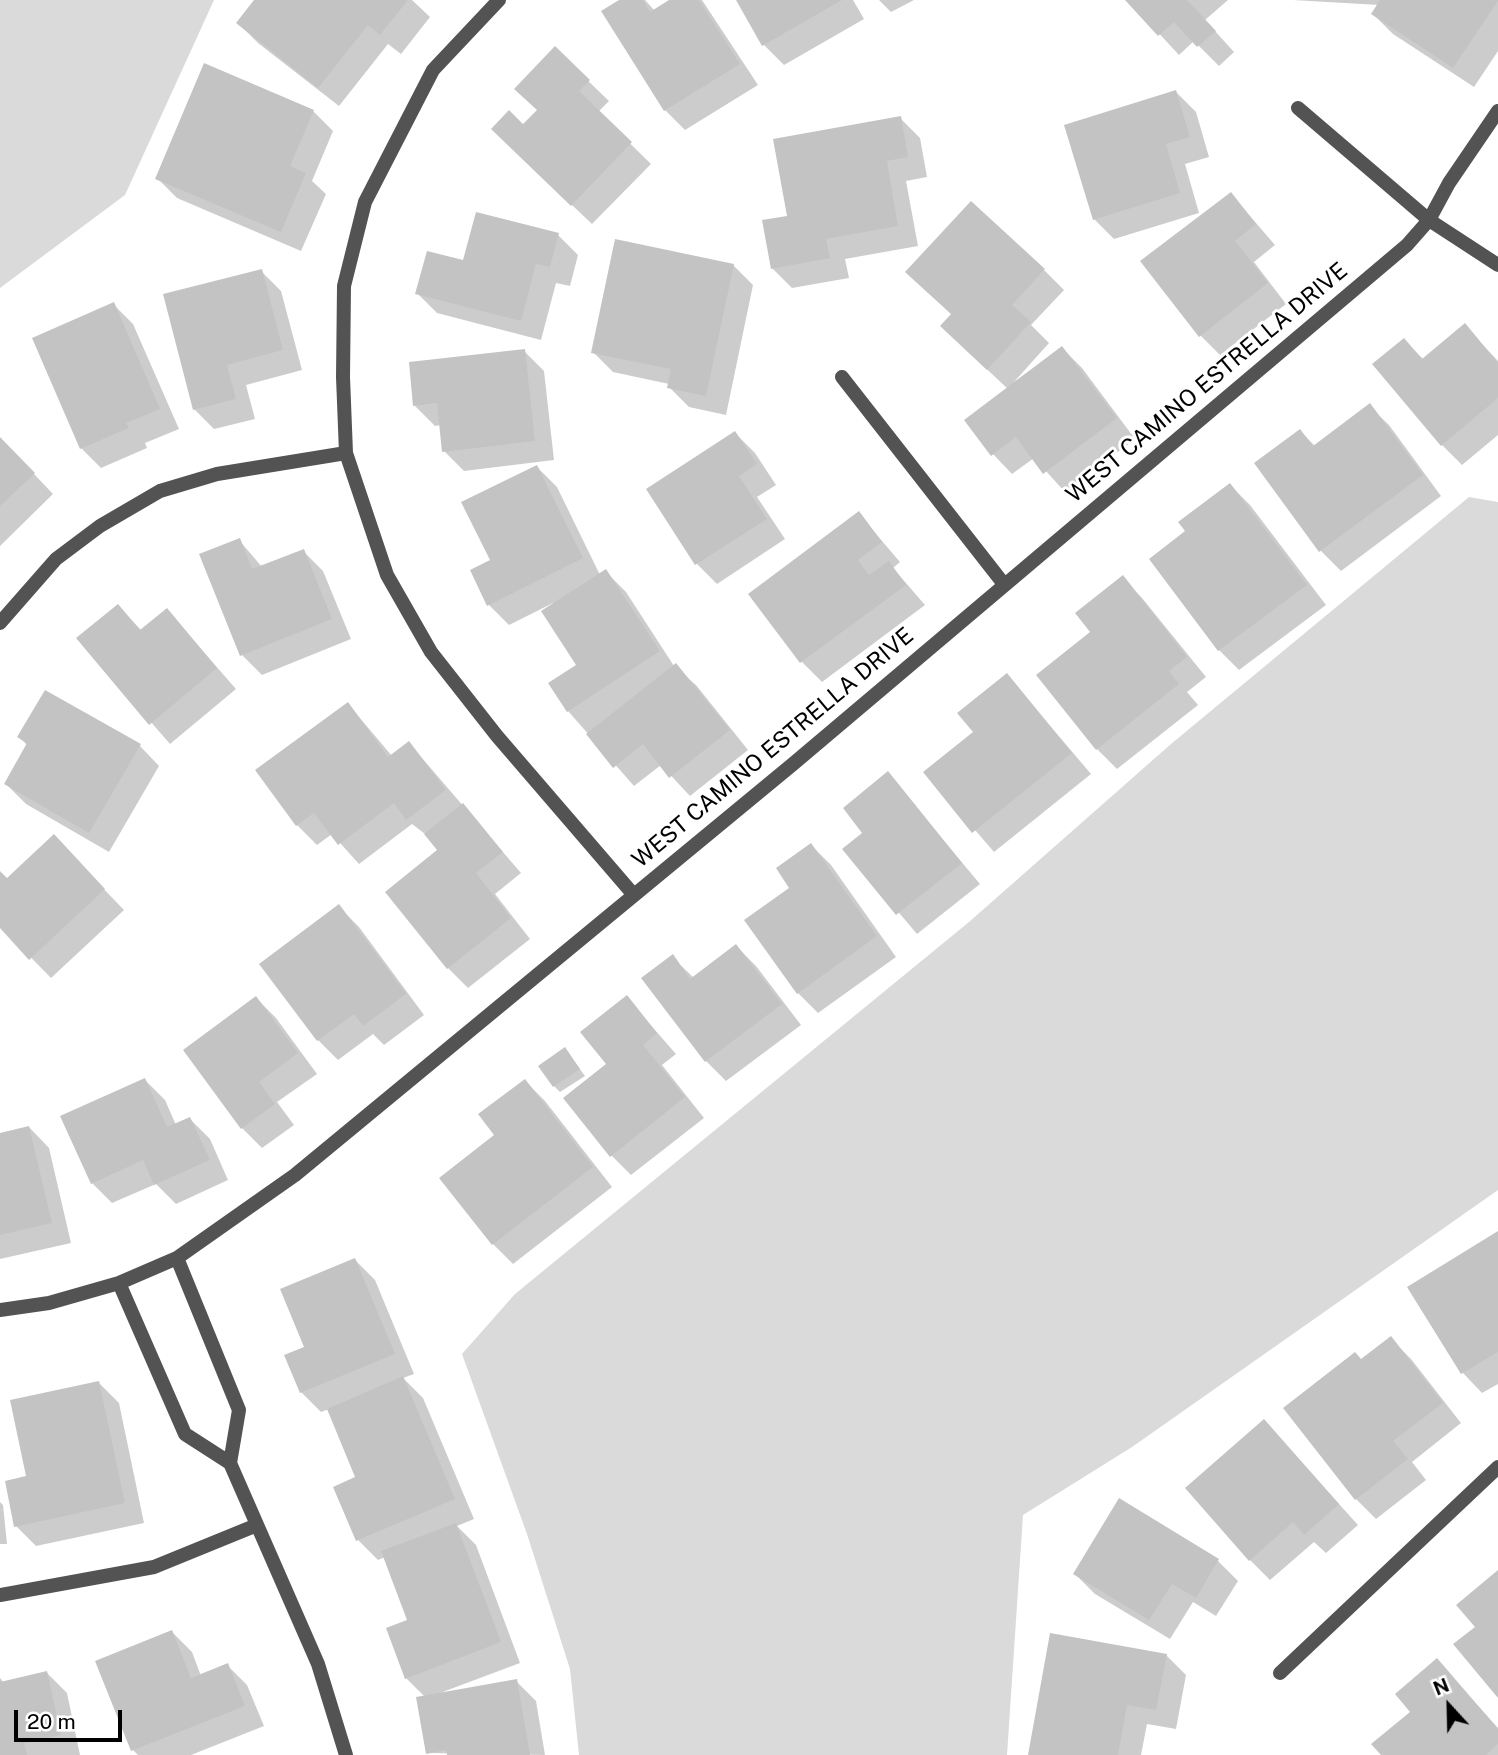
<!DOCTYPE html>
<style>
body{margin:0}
#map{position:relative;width:1498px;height:1755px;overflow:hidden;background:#fff;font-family:"Public Sans",sans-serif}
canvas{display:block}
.north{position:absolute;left:1414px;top:1671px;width:70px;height:70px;-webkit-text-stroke:5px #fff;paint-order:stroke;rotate:338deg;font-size:19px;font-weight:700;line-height:28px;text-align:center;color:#000}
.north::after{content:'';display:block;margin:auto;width:24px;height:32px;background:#000;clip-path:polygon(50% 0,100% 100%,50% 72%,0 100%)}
.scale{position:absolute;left:14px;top:1710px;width:108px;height:32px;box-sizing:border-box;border:4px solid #000;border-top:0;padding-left:9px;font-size:21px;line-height:24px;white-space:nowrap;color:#000;-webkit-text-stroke:5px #fff;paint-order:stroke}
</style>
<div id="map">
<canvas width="1498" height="1755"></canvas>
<div class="north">N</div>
<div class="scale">20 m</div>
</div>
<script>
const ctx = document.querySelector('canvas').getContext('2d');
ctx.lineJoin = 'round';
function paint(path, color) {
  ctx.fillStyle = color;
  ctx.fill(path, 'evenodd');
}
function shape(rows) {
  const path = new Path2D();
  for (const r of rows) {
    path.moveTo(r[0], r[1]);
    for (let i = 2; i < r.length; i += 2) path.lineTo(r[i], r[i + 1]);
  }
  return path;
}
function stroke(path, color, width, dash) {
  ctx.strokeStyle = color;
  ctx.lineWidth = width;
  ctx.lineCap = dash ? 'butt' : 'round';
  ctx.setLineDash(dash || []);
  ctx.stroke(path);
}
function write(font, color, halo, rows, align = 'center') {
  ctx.font = font + ' "Public Sans",sans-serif';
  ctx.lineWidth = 6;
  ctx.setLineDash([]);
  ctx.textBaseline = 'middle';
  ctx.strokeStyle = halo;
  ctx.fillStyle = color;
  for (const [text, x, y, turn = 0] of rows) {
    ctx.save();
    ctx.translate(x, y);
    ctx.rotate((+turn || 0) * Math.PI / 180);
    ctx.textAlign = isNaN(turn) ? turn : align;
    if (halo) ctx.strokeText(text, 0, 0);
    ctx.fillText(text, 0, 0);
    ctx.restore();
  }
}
paint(shape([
 [0,0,214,0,125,195,0,288],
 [1469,497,1498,502,1498,1190,1132,1447,1023,1515,1007,1755,579,1755,570,1669,527,1534,462,1354,515,1294,969,922,1171,744]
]), '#dadada');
paint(shape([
 [256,0,412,0,430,17,401,54,388,44,339,106,258,43,238,23],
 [622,0,645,0,655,11,672,0,702,0,758,85,685,130,665,110],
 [738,0,853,0,864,19,784,65,764,45],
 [879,0,914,0,891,12],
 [1128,0,1228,0,1205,20,1234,52,1219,66,1194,41,1179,55],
 [1293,0,1498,0,1498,51,1474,87,1393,34,1373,14,1379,5],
 [555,49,609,101,598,112,651,164,592,224,513,149,539,110],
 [1176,92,1196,112,1209,157,1185,164,1199,213,1114,239,1094,219],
 [313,111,333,131,312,181,326,194,301,251,177,198,157,178],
 [900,118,920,138,927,177,906,181,918,246,845,259,849,278,792,288,772,268,789,217],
 [1231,194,1275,245,1254,262,1286,304,1220,355,1200,335],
 [558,235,578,255,570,286,556,283,541,340,437,313,417,293,464,262],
 [733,265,753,285,726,415,689,407,669,387,669,384,613,372,593,352],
 [1044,270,1064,290,1031,325,1049,343,1014,382,1062,348,1082,368,1135,439,1065,492,1034,458,1012,474,993,454,1008,389,962,346],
 [261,271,281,291,302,370,246,385,255,419,214,429,194,409],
 [113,304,133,324,179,429,145,443,147,448,101,468,81,448],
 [1465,326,1498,361,1498,435,1462,465,1442,445,1404,340,1424,360],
 [524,351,544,371,554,460,464,471,444,451,441,425,435,426,415,406],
 [1369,406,1389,425,1441,496,1341,571,1321,551,1256,464,1300,431,1315,446],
 [735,433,755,453,776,485,757,497,785,539,717,584,697,564,648,490],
 [0,438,53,494,0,546],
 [537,467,557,487,600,575,606,572,626,592,674,666,696,685,748,750,690,796,661,765,634,786,568,711,551,684,579,665,553,603,509,625,489,605,492,561],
 [1230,485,1250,505,1326,605,1239,670,1219,650,1151,559,1187,532],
 [859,514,900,562,893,568,925,605,822,682,802,662,751,594],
 [239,540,262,567,303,551,323,571,351,639,262,675,242,655],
 [1122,578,1142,598,1206,677,1187,692,1198,705,1117,769,1097,749,1092,633],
 [118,606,142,631,167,610,236,689,170,744,79,639],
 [1007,675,1091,774,994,852,926,773,976,733],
 [348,704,392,756,409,743,521,873,495,894,530,939,468,988,448,968,440,851,429,837,412,824,359,864,332,834,317,845,297,825],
 [19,737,140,746,159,766,109,852,26,804,6,784,28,746],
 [888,774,980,884,917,934,845,849,865,833],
 [811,845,831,865,896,957,818,1013,798,993,792,888],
 [73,857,124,910,51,978,0,926,0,873,7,880],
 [339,907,359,927,424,1015,384,1045,373,1034,338,1060,318,1040,261,964],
 [736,946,756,966,801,1025,726,1081,706,1061,672,957,694,978],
 [626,997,676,1054,662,1065,704,1118,631,1175,611,1155,608,1065],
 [256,998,276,1018,317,1074,277,1102,294,1125,262,1148,242,1128],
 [565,1049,585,1076,560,1092,554,1086],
 [145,1080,165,1100,176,1125,190,1119,210,1139,228,1180,176,1204,156,1184,112,1203,92,1183],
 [525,1081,545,1101,612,1187,513,1264,493,1244,442,1178,497,1135],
 [29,1127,49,1148,71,1243,0,1259,0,1134],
 [1498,1233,1498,1384,1482,1393,1463,1373],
 [355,1260,375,1280,414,1374,403,1378,423,1398,474,1519,457,1526,476,1545,520,1663,440,1693,516,1681,536,1701,545,1755,427,1753,425,1697,406,1678,409,1621,385,1557,378,1560,358,1540,357,1478,329,1409,321,1412,301,1392,307,1348],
 [1391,1339,1411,1359,1461,1423,1412,1462,1426,1480,1376,1519,1356,1499,1362,1361],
 [99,1383,119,1403,144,1523,36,1546,16,1526],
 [1264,1421,1358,1525,1326,1553,1314,1542,1270,1580,1250,1560],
 [1120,1501,1218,1561,1238,1581,1216,1616,1193,1602,1170,1639,1095,1594,1075,1574],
 [0,1502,3,1505,7,1544,0,1544],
 [172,1632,192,1652,201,1676,227,1665,247,1685,264,1726,191,1755,138,1755,133,1750,98,1662],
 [1166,1655,1186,1675,1176,1729,1147,1724,1141,1755,1031,1755],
 [1437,1660,1498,1728,1498,1755,1383,1755,1412,1712],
 [47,1673,67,1693,80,1755,0,1755,0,1678,4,1683]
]), '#0003');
paint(shape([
 [254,0,408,0,380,35,368,25,318,88,236,23],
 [619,0,643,0,650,12,669,0,699,0,740,64,664,111,601,11],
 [736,0,842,0,762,46],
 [1125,0,1187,0,1216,31,1197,47,1174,22,1158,36],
 [1380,0,1498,0,1498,1,1453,68,1371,14],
 [555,46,590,80,579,91,632,142,571,206,491,129,509,110,523,124,537,110,514,89],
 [204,63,314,110,290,166,306,173,281,232,155,179],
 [1176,90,1190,137,1166,144,1180,193,1093,220,1064,125],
 [901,116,908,157,887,161,898,226,826,239,830,258,771,269,762,220,787,216,773,139],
 [1231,192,1256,224,1235,241,1268,283,1199,337,1140,261],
 [971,201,1045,269,1012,305,1031,322,987,370,940,326,951,314,905,272],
 [476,212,559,233,550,267,536,264,521,321,415,294,427,251,463,260],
 [615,239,734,264,706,396,667,388,671,369,591,353],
 [262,269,283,350,227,365,236,399,193,410,163,294],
 [114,302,160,409,126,423,129,428,80,449,32,338],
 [1465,323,1498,363,1498,398,1441,446,1372,364,1404,338,1422,359],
 [1062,346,1117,418,1043,474,1016,437,991,456,964,420],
 [525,349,535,441,442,452,437,403,413,406,409,362],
 [1370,403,1423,475,1319,552,1254,463,1300,429,1313,446],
 [735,431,757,464,739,476,767,519,695,565,646,489],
 [0,437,35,473,0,506],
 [537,465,583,558,487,606,470,570,490,560,461,502],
 [1230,483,1307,585,1218,651,1149,559,1185,531,1178,522],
 [859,511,882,542,858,560,869,575,889,561,906,585,800,663,748,594],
 [240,538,252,569,304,549,332,619,240,656,199,554],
 [606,569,660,651,567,712,548,683,576,665,541,611],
 [1123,575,1187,657,1169,671,1179,684,1096,750,1036,675,1090,632,1075,613],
 [118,604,140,630,167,608,217,668,149,725,76,638],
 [676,663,730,730,669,778,643,744,613,768,586,734],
 [1007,673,1072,753,972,833,923,772,973,732,957,713],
 [45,690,141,744,89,833,4,784,27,743,17,737],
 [348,702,388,757,409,741,446,790,406,820,394,803,338,845,314,813,296,826,255,770],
 [888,771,962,863,896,915,842,849,862,833,843,808],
 [463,803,503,852,476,873,511,918,447,969,385,892,437,850,424,834],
 [54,834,105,889,29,960,0,928,0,871,7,878],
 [811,843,877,936,797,994,744,920,789,888,776,868],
 [339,904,406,994,363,1026,354,1014,317,1041,259,964],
 [736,944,782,1004,705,1062,641,978,673,954,690,979],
 [627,995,657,1033,643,1045,685,1097,610,1157,563,1098,606,1064,580,1032],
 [256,996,298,1053,259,1082,275,1104,241,1129,183,1050],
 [565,1047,580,1069,553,1087,538,1066],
 [145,1078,167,1127,190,1117,210,1160,154,1185,143,1160,91,1184,60,1116],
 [525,1079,593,1167,492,1245,439,1178,494,1135,478,1114],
 [29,1126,52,1223,0,1235,0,1133],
 [1498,1231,1498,1352,1461,1374,1407,1287],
 [355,1258,395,1354,300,1393,284,1355,304,1347,280,1289],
 [1391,1336,1443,1403,1393,1441,1408,1459,1355,1500,1283,1408,1355,1352,1361,1359],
 [403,1376,455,1499,356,1541,333,1487,355,1477,327,1409],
 [99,1381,125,1503,14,1527,5,1481,26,1476,10,1400],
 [1264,1419,1339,1504,1304,1535,1293,1522,1249,1561,1185,1488],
 [1119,1498,1219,1559,1196,1598,1172,1584,1149,1620,1073,1574],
 [456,1523,501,1642,405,1679,386,1628,407,1620,381,1551],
 [1498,1570,1498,1698,1453,1644,1475,1627,1456,1605],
 [172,1630,191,1678,228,1663,245,1706,131,1751,95,1661],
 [1050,1633,1167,1654,1156,1710,1127,1705,1118,1755,1028,1755],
 [1437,1658,1498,1729,1498,1744,1486,1755,1381,1755,1371,1744,1410,1712,1395,1694],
 [47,1671,61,1735,24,1743,27,1755,0,1755,0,1682],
 [517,1679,530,1755,447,1755,446,1750,426,1754,416,1697]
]), '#c3c3c3');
stroke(shape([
 [499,0,433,70,365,202,344,286,343,377,346,453,387,575,431,652,497,736,633,894],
 [1298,108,1429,220,1498,265],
 [842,377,1003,583],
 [0,623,56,559,100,526,160,491,217,474,346,453],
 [177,1258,239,1410,230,1463,318,1664,346,1755],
 [119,1283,185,1434,230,1463],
 [0,1310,49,1303,119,1283,177,1258,295,1175,793,764,1407,245,1429,220,1449,183,1498,111],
 [0,1595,154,1567,257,1525],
 [1280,1673,1498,1467]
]), '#535353', 14);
write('23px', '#000', '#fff', [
 ["WEST CAMINO ESTRELLA DRIVE",1207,383,-40],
 ["WEST CAMINO ESTRELLA DRIVE",773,748,-40]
]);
</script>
